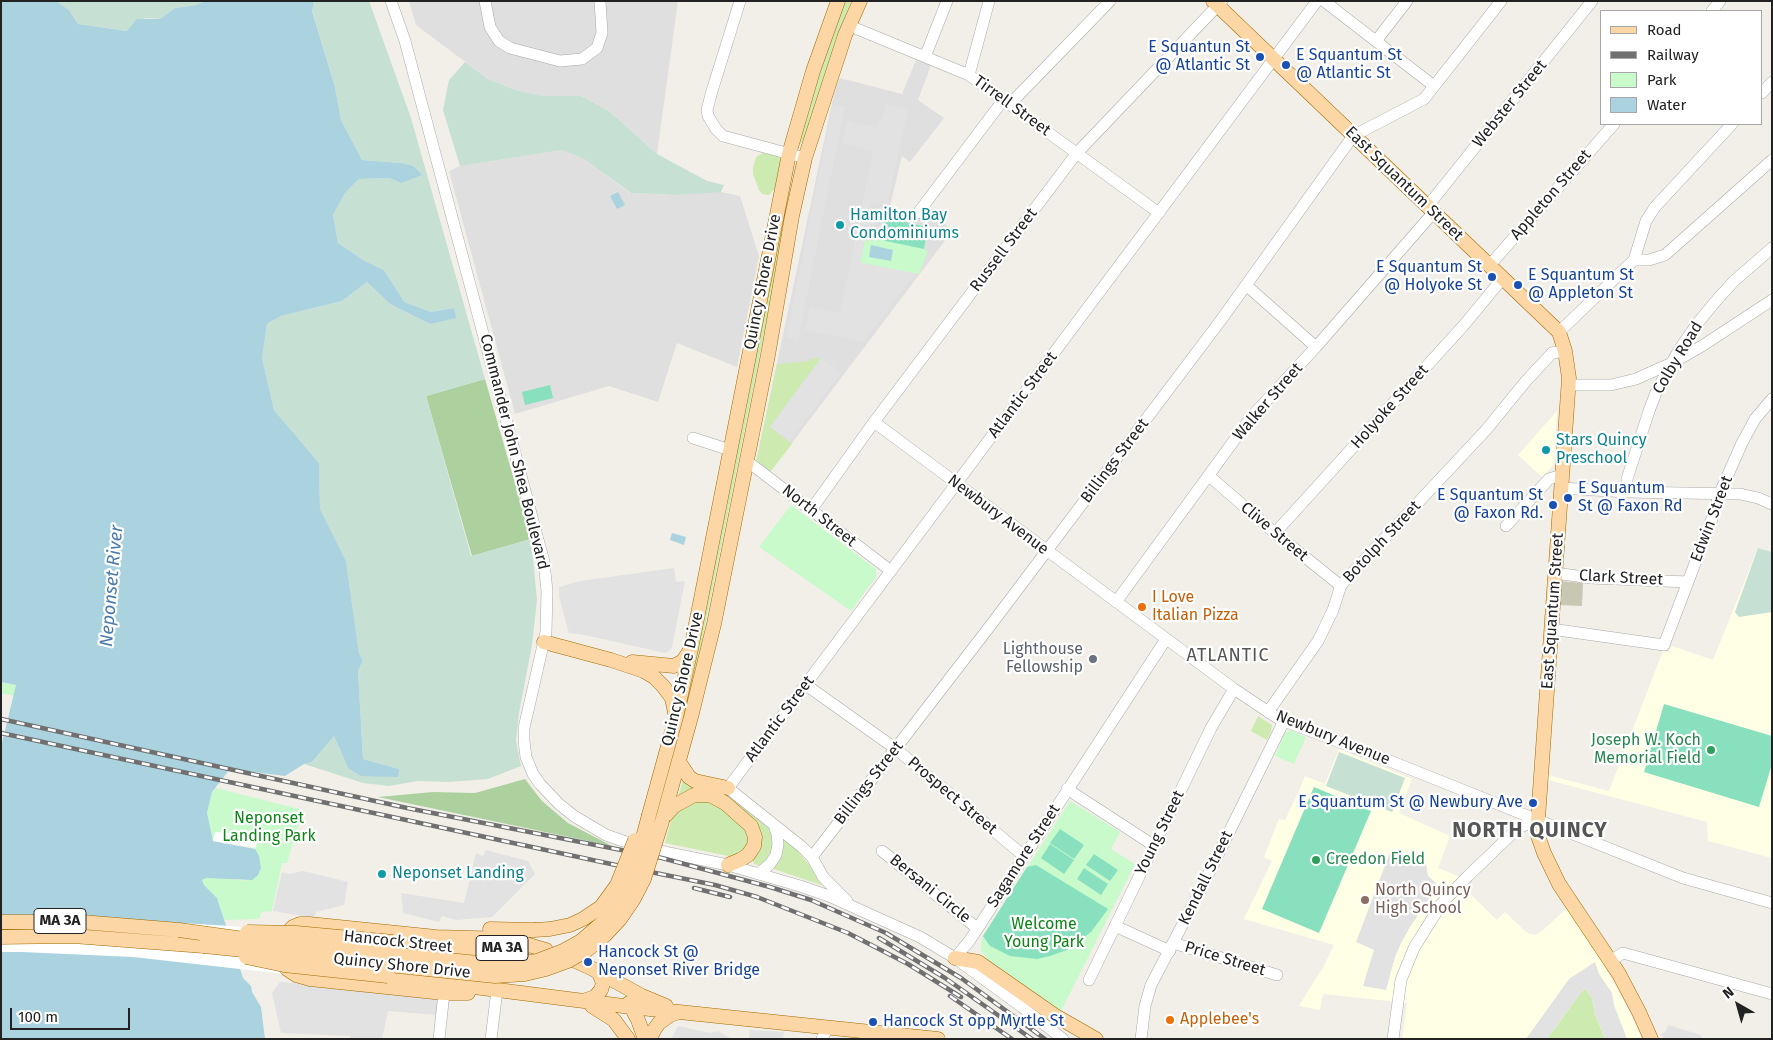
<!DOCTYPE html>
<style>
body{margin:0}
#map{position:relative;width:1773px;height:1040px;overflow:hidden;background:#f2efe9;font-family:"Fira Sans",sans-serif}
canvas{display:block}
.frame{position:absolute;inset:0;border:2px solid #222;pointer-events:none}
.legend{position:absolute;left:1600px;top:10px;width:162px;height:115px;box-sizing:border-box;background:#fff;border:1px solid #a7a7a7;margin:0;padding:6px 9px;list-style:none;font-size:15px;color:#222}
.legend li{display:flex;align-items:center;gap:10px;height:25px}
.legend b{width:25px;border:1px solid #a7a7a7}
.north{position:absolute;left:1713px;top:980px;width:50px;height:50px;-webkit-text-stroke:4px #fff;paint-order:stroke;rotate:322deg;font-size:14px;font-weight:700;line-height:20px;text-align:center;color:#222}
.north::after{content:'';display:block;margin:auto;width:18px;height:22px;background:#222;clip-path:polygon(50% 0,100% 100%,50% 72%,0 100%)}
.scale{position:absolute;left:10px;top:1008px;width:120px;height:22px;box-sizing:border-box;border:2px solid #222;border-top:0;padding-left:6px;font-size:15px;line-height:18px;white-space:nowrap;color:#222;-webkit-text-stroke:4px #fff;paint-order:stroke}
</style>
<div id="map">
<canvas width="1773" height="1040"></canvas>
<div class="frame"></div>
<ul class="legend">
<li><b style="height:6px;background:#fcd6a4"></b>Road</li>
<li><b style="height:6px;background:#707070"></b>Railway</li>
<li><b style="height:14px;background:#c8facc"></b>Park</li>
<li><b style="height:14px;background:#aad3df"></b>Water</li>
</ul>
<div class="north">N</div>
<div class="scale">100 m</div>
</div>
<script>
const ctx = document.querySelector('canvas').getContext('2d');
ctx.lineJoin = 'round';
function paint(path, color) {
  ctx.fillStyle = color;
  ctx.fill(path, 'evenodd');
}
function shape(rows) {
  const path = new Path2D();
  for (const r of rows) {
    path.moveTo(r[0], r[1]);
    for (let i = 2; i < r.length; i += 2) path.lineTo(r[i], r[i + 1]);
  }
  return path;
}
function stroke(path, color, width, dash) {
  ctx.strokeStyle = color;
  ctx.lineWidth = width;
  ctx.lineCap = dash ? 'butt' : 'round';
  ctx.setLineDash(dash || []);
  ctx.stroke(path);
}
function write(font, color, halo, rows, align = 'center') {
  ctx.font = font + ' "Fira Sans",sans-serif';
  ctx.lineWidth = 4.5;
  ctx.setLineDash([]);
  ctx.textBaseline = 'middle';
  ctx.strokeStyle = halo;
  ctx.fillStyle = color;
  for (const [text, x, y, turn = 0] of rows) {
    ctx.save();
    ctx.translate(x, y);
    ctx.rotate((+turn || 0) * Math.PI / 180);
    ctx.textAlign = isNaN(turn) ? turn : align;
    if (halo) ctx.strokeText(text, 0, 0);
    ctx.fillText(text, 0, 0);
    ctx.restore();
  }
}
paint(shape([
 [409,1,678,1,657,154,609,111,581,96,543,96,515,90,488,79,416,25],
 [916,60,931,65,918,100,944,118,910,162,902,156,890,206,912,221,922,208,953,230,770,472,756,462,834,94,840,78,902,94],
 [562,150,584,159,630,193,678,195,717,191,740,196,759,256,737,367,677,343,658,402,609,386,515,414,449,171,460,166]
]), '#e0dfdf');
paint(shape([
 [1557,411,1554,464,1542,477,1518,455],
 [1758,548,1772,552,1772,858,1708,841,1707,822,1548,780,1548,775,1609,791,1663,651,1669,652,1672,646,1713,660],
 [1339,749,1412,779,1399,813,1450,836,1438,868,1458,876,1467,891,1497,920,1505,912,1526,932,1530,934,1535,935,1543,930,1567,908,1602,962,1624,1001,1642,1039,1402,1039,1407,1003,1323,994,1320,1010,1299,1006,1316,978,1323,968,1334,945,1244,919,1272,861,1264,857,1279,819,1285,820,1299,791,1305,776,1325,784]
]), '#ffffe5');
paint(shape([
 [1560,581,1583,583,1582,606,1558,605]
]), '#c7c7b4');
paint(shape([
 [845,1,851,1,804,139,799,146,812,95],
 [763,153,776,155,781,159,775,188,769,195,762,194,759,190,753,174,753,168,756,157],
 [791,172,793,172,782,225,783,241,689,705,685,703],
 [821,358,770,427,792,444,770,472,756,462,777,364,809,361,810,359],
 [1258,716,1272,725,1271,732,1267,740,1251,731],
 [683,780,685,780,725,794,724,796,678,797],
 [728,796,770,828,774,841,771,855,761,866,754,864,753,860,753,857,759,847,726,799],
 [710,800,748,829,749,845,745,852,733,857,665,843,671,820,675,813,689,802],
 [781,837,797,850,827,887,771,868],
 [1585,989,1592,998,1595,1014,1605,1039,1547,1039,1582,991]
]), '#cdebb0');
paint(shape([
 [485,379,531,539,472,556,426,396],
 [525,779,542,801,568,823,612,846,378,797,433,792,475,793]
]), '#add19e');
paint(shape([
 [56,1,205,1,196,5,175,8,160,19,145,18,127,31,78,24,69,10],
 [314,1,369,1,411,118,485,379,426,396,471,556,531,539,537,600,532,645,519,713,516,741,521,766,488,779,448,782,418,781,389,786,363,783,304,764,312,762,334,736,348,768,399,769,363,759,358,670,363,661,359,653,346,561,320,509,319,463,274,410,262,358,267,324,281,316,342,301,367,282,390,304,430,324,454,308,431,312,403,302,384,270,365,261,338,243,333,215,345,193,359,179,389,178,401,183,402,163,362,160,341,120,335,87,312,10],
 [465,62,488,79,515,90,543,96,581,96,609,111,657,154,707,181,724,185,721,192,678,195,631,193,584,159,562,150,460,166,443,110,449,80],
 [1758,548,1772,552,1772,612,1739,617,1735,612],
 [1339,752,1405,778,1392,812,1326,786]
]), '#c6e0d4');
paint(shape([
 [885,218,928,227,924,249,928,251,919,274,860,263,865,240,872,241,873,239,881,240],
 [791,505,876,569,876,577,851,611,759,547],
 [1,682,16,685,15,696,1,693],
 [1290,730,1306,737,1294,764,1275,756,1285,733],
 [216,788,303,810,287,863,282,863,272,911,262,912,259,919,224,920,217,898,204,885,202,880,206,878,224,878,245,881,255,848,213,841,207,813,212,792],
 [1070,801,1120,832,1111,849,1135,864,1061,1011,987,959,981,950,981,944,983,936]
]), '#c8facc');
paint(shape([
 [885,218,928,227,924,249,881,240],
 [550,385,553,398,525,405,522,392],
 [1664,704,1772,736,1772,764,1759,807,1644,772],
 [1314,787,1371,811,1319,933,1262,909],
 [1060,829,1084,845,1074,859,1050,843],
 [1050,844,1074,860,1064,874,1041,858],
 [1094,854,1118,870,1110,881,1086,865],
 [1036,865,1108,909,1091,932,1067,950,1050,956,1037,959,1010,956,990,946,983,936,1027,867],
 [1084,868,1108,884,1101,895,1077,879]
]), '#88e0be');
paint(shape([
 [886,104,908,109,887,206,871,203,869,214,876,215,871,239,865,238,859,262,915,274,864,342,805,330,810,307,840,312,873,151,842,144,847,121,877,127,885,111],
 [833,105,845,107,798,340,786,338],
 [821,358,841,373,790,441,770,427],
 [674,568,676,582,685,581,672,647,669,651,665,653,585,635,569,633,559,596,559,587,580,581],
 [486,850,528,861,535,874,492,917,456,920,442,916,439,922,403,913,401,893,464,903,476,853,483,856],
 [1391,850,1426,864,1428,876,1438,885,1410,927,1401,943,1395,957,1386,990,1363,986,1374,950,1356,942],
 [303,871,348,882,344,905,316,912,314,918,273,911,282,872,289,874],
 [1595,962,1599,974,1612,993,1614,1005,1627,1039,1605,1039,1595,1014,1592,998,1585,989,1582,991,1547,1039,1526,1039,1569,979],
 [280,982,437,993,438,1015,388,1011,382,1039,351,1039,350,1036,281,1033,272,993],
 [1668,1025,1701,1035,1702,1039,1664,1039,1661,1034,1666,1031],
 [678,1026,710,1033,718,1031,732,1039,671,1039],
 [750,1030,784,1032,783,1039,749,1039]
]), '#e2e2e2');
paint(shape([
 [1,1,56,1,69,10,78,24,127,31,137,19,160,19,175,8,196,5,205,1,314,1,312,11,335,87,341,120,362,160,401,163,413,166,422,175,401,183,389,178,359,179,345,193,333,215,338,243,365,261,384,270,404,302,431,312,454,308,456,318,430,324,390,304,367,282,342,301,281,316,267,324,262,358,274,410,319,463,320,509,346,561,359,653,363,661,358,670,363,759,399,769,398,777,361,776,348,768,334,736,312,762,304,764,285,776,230,769,212,792,207,813,213,841,255,849,259,856,261,868,258,875,252,880,206,878,202,880,204,885,217,898,243,978,251,986,252,992,261,1007,265,1039,1,1039,1,747,16,685,1,682],
 [618,192,625,205,617,209,610,196],
 [871,245,893,250,891,261,869,257],
 [672,533,686,537,684,545,670,540]
]), '#aad3df');
paint(shape([
 [215,832,228,833,251,838,257,842,256,848,213,841],
 [1,917,136,920,307,931,302,976,133,957,22,952,1,952]
]), '#fff');
const minor = shape([
 [391,1,405,41,544,562,547,591,546,632,524,728,524,741,526,757,533,774,540,784,559,804,574,816,606,835,623,841,669,853,728,865,800,886,829,896,920,937,955,958,1022,1007,1063,1039],
 [485,1,490,27,499,41,510,48,560,61,582,59,597,48,602,33,600,1],
 [740,1,712,91,707,110,708,116,716,129,723,136,805,158],
 [1324,1,1434,86],
 [1712,11,1720,1],
 [850,26,969,75,1159,213],
 [1376,41,1407,1],
 [925,57,947,1],
 [969,75,989,1],
 [1762,93,1772,82],
 [1010,104,1110,1],
 [1427,207,1592,1],
 [918,213,1004,99],
 [1634,260,1649,260,1665,255,1772,160],
 [1489,266,1614,124],
 [1246,285,1316,347],
 [1559,332,1634,260,1646,221,1655,207,1732,124],
 [1568,385,1611,385,1636,379,1647,374,1672,363,1702,346,1772,300],
 [874,422,1234,689,1279,719,1390,761,1683,878,1772,903],
 [693,438,730,450],
 [747,461,891,571],
 [1209,476,1275,533,1341,586],
 [1561,488,1627,492,1740,494,1758,498,1772,504],
 [1627,492,1627,479,1649,411,1657,390,1679,350,1697,324,1715,302,1734,281,1772,248],
 [811,510,874,422,1076,154,1222,1],
 [1506,526,1549,479,1562,475],
 [1275,533,1464,325,1502,279],
 [1555,573,1591,578,1688,582],
 [1116,602,1252,416,1316,347,1433,213],
 [1551,629,1664,645,1713,516,1719,495,1742,443,1755,419,1772,399],
 [806,685,896,749,1024,856],
 [1268,712,1318,641,1333,610,1341,585,1486,430,1526,381,1552,353,1565,351],
 [1067,789,1153,845],
 [882,851,977,928],
 [812,857,987,630,1221,320,1353,136,1424,99,1501,1],
 [758,874,770,864,776,855,778,844,777,834,774,825],
 [847,901,823,877,812,857,802,847,728,788,956,484,1317,1],
 [1115,926,1170,951],
 [1173,943,1277,975],
 [955,958,970,940,1166,639],
 [1610,961,1623,953,1772,994],
 [1089,980,1211,728,1234,689],
 [439,1039,444,993],
 [491,1039,497,990],
 [822,1039,828,1027],
 [1141,1039,1145,1006,1151,985,1198,895,1284,721],
 [1393,1039,1401,980,1414,948,1442,903,1468,876,1518,828,1538,820]
]);
const major = shape([
 [1213,1,1559,332,1565,351,1569,378,1537,833,1544,853,1559,884,1619,974,1639,1012,1651,1039],
 [544,642,611,660,644,671,654,677,663,686,672,698,675,713],
 [632,662,674,666,683,661,689,652],
 [679,762,689,777,695,781,728,788],
 [649,815,676,717,691,649,789,154,813,71,838,1],
 [665,816,674,806,694,795,710,795,725,803,751,826,755,837,754,846,748,855,740,860,728,865],
 [663,818,691,717,714,624,768,355,792,216,805,158,845,35,860,1],
 [1,922,81,922,179,930],
 [490,929,534,930],
 [1,937,73,936,204,946],
 [393,942,467,949,524,948],
 [562,955,591,968,642,996,666,1006],
 [955,958,978,962,1054,1015,1096,1039],
 [388,976,631,1007,938,1039],
 [468,993,444,993,310,979,296,975,287,969,284,963,283,946,285,935,293,927,300,924,309,924,436,937,508,939,546,950],
 [583,1001,595,997,601,990,603,983,599,973],
 [629,1003,638,1020,645,1039],
 [592,1006,614,1020,628,1039],
 [650,1039,654,1030,659,1023,670,1015,679,1012]
]);
stroke(minor, '#a9a9a9', 12);
stroke(major, '#a06b00', 15);
stroke(minor, '#fff', 11);
stroke(major, '#fcd6a4', 14);
const rail = shape([
 [1,719,407,808,662,858,770,887,811,900,886,933,961,978,1045,1039],
 [1,733,611,864,715,885,757,897,848,933,908,964,961,997],
 [694,888,730,897],
 [879,938,945,978,1032,1039],
 [950,996,1012,1039]
]);
stroke(rail, '#707070', 4.5);
stroke(rail, '#fff', 2.5, [8]);
const majorBridge = shape([
 [179,930,266,942,488,964,516,964,537,961,563,951,581,941,602,923,616,907,633,875,649,815],
 [534,930,550,929,570,925,583,919,601,907,617,885,635,840],
 [247,932,296,933,393,942],
 [204,946,495,976,525,974,546,969,568,961,587,950,605,935,620,919,633,900,644,879,663,818],
 [246,957,284,965,388,976]
]);
stroke(majorBridge, '#a06b00', 15, []);
stroke(majorBridge, '#fcd6a4', 14);
for (const [x, y, r, color] of [
 [1260,57,5,"#1a4fb4"],
 [1286,65,5,"#1a4fb4"],
 [840,225,5,"#0f9aa8"],
 [1492,277,5,"#1a4fb4"],
 [1518,285,5,"#1a4fb4"],
 [1546,450,5,"#0f9aa8"],
 [1568,498,5,"#1a4fb4"],
 [1553,505,5,"#1a4fb4"],
 [1142,607,5,"#e8710a"],
 [1093,659,5,"#6b7280"],
 [1711,750,5,"#2e9e5b"],
 [1533,803,5,"#1a4fb4"],
 [1316,860,5,"#2e9e5b"],
 [382,874,5,"#0f9aa8"],
 [1365,900,5,"#8d6e63"],
 [588,962,5,"#1a4fb4"],
 [1170,1020,5,"#e8710a"],
 [873,1022,5,"#1a4fb4"]
]) {
  const dot = new Path2D();
  dot.arc(x, y, r, 0, 2 * Math.PI);
  ctx.fillStyle = color;
  ctx.fill(dot);
  stroke(dot, '#fff', 2);
}
for (const [x, y, w] of [
 [60,921,52],
 [502,948,52]
]) {
  const box = new Path2D();
  box.roundRect(x - w / 2, y - 12.5, w, 25, 4);
  ctx.fillStyle = '#fff';
  ctx.fill(box);
  stroke(box, '#222', 1);
}
write('bold 15px', '#222', null, [
 ["MA 3A",60,921],
 ["MA 3A",502,948]
]);
write('16px', '#164399', '#fff', [
 ["E Squantun St",1250,48,"right"],
 ["@ Atlantic St",1250,66,"right"],
 ["E Squantum St",1296,56],
 ["@ Atlantic St",1296,74],
 ["E Squantum St",1482,268,"right"],
 ["@ Holyoke St",1482,286,"right"],
 ["E Squantum St",1528,276],
 ["@ Appleton St",1528,294],
 ["E Squantum",1578,489],
 ["St @ Faxon Rd",1578,507],
 ["E Squantum St",1543,496,"right"],
 ["@ Faxon Rd.",1543,514,"right"],
 ["E Squantum St @ Newbury Ave",1523,803,"right"],
 ["Hancock St @",598,953],
 ["Neponset River Bridge",598,971],
 ["Hancock St opp Myrtle St",883,1022]
], 'left');
write('16px', '#222', '#fff', [
 ["Webster Street",1510,104,-51],
 ["Tirrell Street",1012,106,36],
 ["East Squantum Street",1404,184,44],
 ["Appleton Street",1551,195,-49],
 ["Russell Street",1004,250,-53],
 ["Quincy Shore Drive",763,282,-79],
 ["Colby Road",1678,358,-59],
 ["Atlantic Street",1023,395,-53],
 ["Walker Street",1268,402,-49],
 ["Holyoke Street",1390,407,-48],
 ["Commander John Shea Boulevard",514,452,76],
 ["Billings Street",1115,461,-53],
 ["Newbury Avenue",998,515,37],
 ["North Street",819,516,38],
 ["Edwin Street",1712,519,-69],
 ["Clive Street",1274,532,40],
 ["Botolph Street",1382,542,-47],
 ["Clark Street",1621,578,3],
 ["East Squantum Street",1553,611,-86],
 ["Quincy Shore Drive",683,679,-77],
 ["Atlantic Street",780,719,-53],
 ["Newbury Avenue",1333,738,22],
 ["Billings Street",869,783,-52],
 ["Prospect Street",952,796,40],
 ["Young Street",1160,833,-64],
 ["Sagamore Street",1024,856,-57],
 ["Kendall Street",1206,878,-64],
 ["Bersani Circle",930,889,39],
 ["Hancock Street",398,942,6],
 ["Price Street",1225,959,17],
 ["Quincy Shore Drive",402,966,6]
]);
write('16px', '#0d838f', '#fff', [
 ["Hamilton Bay",850,216],
 ["Condominiums",850,234],
 ["Stars Quincy",1556,441],
 ["Preschool",1556,459],
 ["Neponset Landing",392,874]
], 'left');
write('16px', '#c56008', '#fff', [
 ["I Love",1152,598],
 ["Italian Pizza",1152,616],
 ["Applebee's",1180,1020]
], 'left');
write('16px', '#5b616d', '#fff', [
 ["Lighthouse",1083,650],
 ["Fellowship",1083,668]
], 'right');
write('16px', '#27864d', '#fff', [
 ["Joseph W. Koch",1701,741],
 ["Memorial Field",1701,759],
 ["Creedon Field",1326,860,"left"]
], 'right');
write('16px', '#0c8416', '#fff', [
 ["Neponset",269,819],
 ["Landing Park",269,837],
 ["Welcome",1044,925],
 ["Young Park",1044,943]
]);
write('16px', '#785e54', '#fff', [
 ["North Quincy",1375,891],
 ["High School",1375,909]
], 'left');
write('italic 18px', '#4a7aab', '#fff', [
 ["Neponset River",112,586,-85]
]);
ctx.letterSpacing = '1px';
write('18px', '#555', '#fff', [
 ["ATLANTIC",1228,656]
]);
ctx.letterSpacing = '0px';
ctx.letterSpacing = '1px';
write('bold 21px', '#555', '#fff', [
 ["NORTH QUINCY",1530,831]
]);
ctx.letterSpacing = '0px';
</script>
